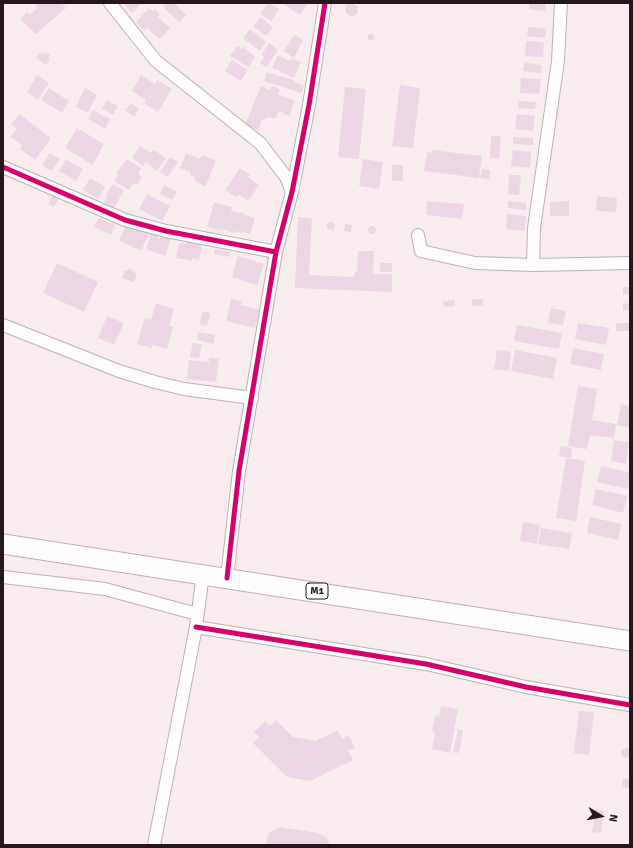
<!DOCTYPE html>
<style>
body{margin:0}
#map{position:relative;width:633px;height:848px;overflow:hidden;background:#f9ecef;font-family:Signika,sans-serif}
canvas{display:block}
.frame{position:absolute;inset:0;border:4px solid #26171c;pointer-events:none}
.north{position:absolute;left:581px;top:796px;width:40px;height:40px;-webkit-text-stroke:3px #fff;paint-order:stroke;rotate:100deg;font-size:11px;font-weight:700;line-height:16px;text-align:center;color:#26171c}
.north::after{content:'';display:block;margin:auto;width:14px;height:18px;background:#26171c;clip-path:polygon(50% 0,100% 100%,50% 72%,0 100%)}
</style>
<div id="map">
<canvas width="633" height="848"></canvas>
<div class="frame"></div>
<div class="north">N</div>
</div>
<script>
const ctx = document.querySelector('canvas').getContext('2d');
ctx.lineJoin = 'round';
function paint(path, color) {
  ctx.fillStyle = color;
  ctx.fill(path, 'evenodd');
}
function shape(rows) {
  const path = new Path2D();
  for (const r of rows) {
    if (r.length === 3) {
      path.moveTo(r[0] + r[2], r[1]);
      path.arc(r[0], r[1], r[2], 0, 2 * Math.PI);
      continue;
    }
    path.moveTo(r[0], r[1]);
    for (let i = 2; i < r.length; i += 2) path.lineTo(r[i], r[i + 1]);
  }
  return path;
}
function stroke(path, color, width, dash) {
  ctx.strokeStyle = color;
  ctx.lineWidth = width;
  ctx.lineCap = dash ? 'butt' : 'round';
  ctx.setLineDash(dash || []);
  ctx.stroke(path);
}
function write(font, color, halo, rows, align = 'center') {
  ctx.font = font + ' Signika,sans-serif';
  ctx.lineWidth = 3;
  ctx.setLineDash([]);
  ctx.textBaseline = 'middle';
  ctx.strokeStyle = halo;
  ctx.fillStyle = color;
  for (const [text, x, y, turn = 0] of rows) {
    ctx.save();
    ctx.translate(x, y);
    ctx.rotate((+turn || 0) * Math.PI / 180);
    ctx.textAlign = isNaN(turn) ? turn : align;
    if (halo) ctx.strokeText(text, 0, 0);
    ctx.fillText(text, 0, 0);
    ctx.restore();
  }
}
paint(shape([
 [37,3,61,3,66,8,36,34,20,19,27,12,30,15,37,8,35,5],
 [123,3,140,3,141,4,132,13],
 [167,3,174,3,186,15,179,22,163,7],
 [268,3,279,9,271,21,260,14],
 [286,3,308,3,300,15,285,5],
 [350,3,353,3,358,7,357,14,351,17,345,12,346,5],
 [529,3,546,3,545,11,529,9],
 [149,8,153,11,155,9,160,15,158,17,170,28,160,39,147,28,145,31,136,22],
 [261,17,273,28,266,36,253,26],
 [528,27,546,29,545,38,527,36],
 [250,29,266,42,260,51,243,38],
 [371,37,3.5],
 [294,35,303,40,294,58,284,51],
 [526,41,544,42,543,57,525,56],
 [269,43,278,50,266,67,260,63,264,57,261,55],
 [237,46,242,49,244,47,255,57,248,67,230,56],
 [40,52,43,54,44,52,50,55,48,58,50,59,46,65,36,58],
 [278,55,290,61,291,58,301,62,294,78,272,68],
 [232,60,248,70,241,81,225,71],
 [524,63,542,65,541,73,523,71],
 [267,72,294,80,294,82,304,86,301,93,264,81],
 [37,75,49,83,38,100,27,92],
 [141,75,155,84,157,80,172,89,158,112,144,103,146,100,132,91],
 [521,78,541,79,539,94,520,93],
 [400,85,420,88,413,148,392,146],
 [261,86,270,90,272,86,280,89,278,94,295,101,289,116,279,111,275,119,269,117,262,120,258,130,245,125],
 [345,87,366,89,359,159,338,157],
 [49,88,69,101,62,113,41,100],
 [85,88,97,95,88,113,76,107],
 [107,100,118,106,113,115,102,108],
 [519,101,536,102,535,109,518,108],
 [131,103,139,109,134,117,125,110],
 [93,110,110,119,105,129,88,119],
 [19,114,51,138,35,160,20,149,22,145,10,137,17,128,11,125],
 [517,114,535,116,533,131,515,129],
 [77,128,104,144,93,165,65,148],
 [491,136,501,136,499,159,490,158],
 [513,137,533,138,533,145,513,144],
 [140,146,151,153,154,150,166,158,157,171,146,162,143,166,132,158],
 [432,150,482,156,479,178,424,171,427,152,432,153],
 [513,150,531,152,530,168,511,166],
 [50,153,60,159,52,171,42,165],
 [186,153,200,159,202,155,216,161,205,187,194,180,195,177,190,175,191,172,180,168],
 [170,157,178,162,168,177,160,172],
 [66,159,83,169,76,181,59,171],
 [127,159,141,168,138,174,142,177,137,185,133,183,129,190,114,181,118,174,116,173],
 [363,159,383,162,379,189,359,186],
 [392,165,403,165,403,181,392,181],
 [240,168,250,175,248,177,259,185,248,201,238,194,236,197,225,190],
 [482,169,490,170,489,179,480,178],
 [509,175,521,175,519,195,508,194],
 [90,178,105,187,98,199,83,190],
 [113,184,124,190,114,208,104,202,107,197,106,195],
 [164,185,177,191,172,200,160,194],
 [54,194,60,197,54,207,48,204],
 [147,194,170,206,162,221,139,209],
 [597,196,617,198,616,212,596,211],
 [427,201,464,204,462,219,426,215],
 [508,201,526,203,526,210,508,208],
 [569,201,569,216,550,216,550,202],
 [214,202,232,207,231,211,244,213,244,215,255,218,250,234,242,231,242,233,234,231,233,233,221,228,220,230,207,227],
 [507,214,526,216,525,231,506,229],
 [298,217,312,218,309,275,354,277,355,271,357,272,358,251,374,251,373,274,392,274,392,292,295,288],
 [99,218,115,225,111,235,94,227],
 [331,226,4],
 [345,224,352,225,351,233,344,231],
 [372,230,4],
 [126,226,132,229,134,226,149,235,141,251,119,240],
 [152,230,159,233,157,238,160,239,161,235,171,239,165,256,146,249],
 [187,240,202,244,199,260,192,258,192,261,176,258,179,243,186,244],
 [215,249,230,252,229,257,214,254],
 [238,256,264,264,257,285,232,277],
 [57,263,98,282,84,312,43,293],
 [380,263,392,263,392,272,380,272],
 [129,268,137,274,134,282,122,278,125,270,128,271],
 [623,287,630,287,630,294,623,294],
 [231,299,242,301,241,305,259,310,255,328,226,321],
 [472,299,483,299,483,305,472,306],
 [455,300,455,306,444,307,443,301],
 [156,303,174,309,169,326,173,327,167,349,153,345,152,348,137,344,145,318,151,320],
 [623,303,630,304,630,310,623,310],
 [551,308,566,311,563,325,548,323],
 [203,311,211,313,207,326,199,324],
 [107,316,124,323,114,345,98,338],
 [578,323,609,328,606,345,575,339],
 [616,323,629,323,629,331,616,331],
 [517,325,562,333,559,349,514,341],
 [198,332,215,335,213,344,197,340],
 [193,343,202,344,199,358,190,357],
 [573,348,604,354,601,370,570,364],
 [497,350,511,352,509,371,494,369],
 [515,350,557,358,553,379,511,371],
 [209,358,219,359,216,382,187,379,189,360,209,362],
 [578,386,597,389,592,420,616,424,614,438,590,435,587,449,568,446],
 [621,404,630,406,630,428,617,425],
 [614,440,629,442,626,464,611,461],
 [561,446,572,448,571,458,559,456],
 [566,458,585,461,576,521,556,518],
 [601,466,630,473,628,489,597,482],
 [596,489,627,496,623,513,592,505],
 [590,517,621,524,618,540,587,533],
 [523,522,540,525,537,544,520,541],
 [541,528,572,533,569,549,538,544],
 [441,706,458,709,450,753,432,749,435,733,432,732,435,715,439,716],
 [579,711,594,712,589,755,574,753],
 [276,720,293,737,316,741,338,730,342,739,349,735,355,748,348,751,353,760,310,781,287,777,253,743,259,737,254,732,265,721,270,726],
 [458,729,463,731,459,753,453,752],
 [626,753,5],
 [623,778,630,779,629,788,622,787],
 [596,809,604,811,601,833,592,832],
 [279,827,318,833,327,838,330,845,266,845,267,837,270,832]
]), '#ecd6e3');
const minor = shape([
 [110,3,156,61,260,143,286,177,292,192],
 [3,167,125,220,166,231,276,252],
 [418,235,421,251,475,263,533,265,630,263],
 [533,265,534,228,558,61,561,3],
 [3,325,119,371,155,382,184,389,252,398],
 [3,577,105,589,197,614],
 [227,578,239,471,276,252,292,192,309,105,325,3],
 [196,627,426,664,526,687,630,705],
 [154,845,196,627,203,574]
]);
const trunk = shape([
 [3,544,630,641]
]);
stroke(minor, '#bcb0b3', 14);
stroke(trunk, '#bcb0b3', 21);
stroke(minor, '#fefcfd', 12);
stroke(trunk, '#fefcfd', 19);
stroke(shape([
 [3,167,125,220,166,231,276,252],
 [227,578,239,471,276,252,292,192,309,105,325,3],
 [196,627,426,664,526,687,630,705]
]), '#d6006c', 5);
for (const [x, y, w] of [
 [317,591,22]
]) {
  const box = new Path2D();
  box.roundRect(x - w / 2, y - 8, w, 16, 3);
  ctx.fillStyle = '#fff';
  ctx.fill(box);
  stroke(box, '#26171c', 1);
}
write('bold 10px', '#26171c', null, [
 ["M1",317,591]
]);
</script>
